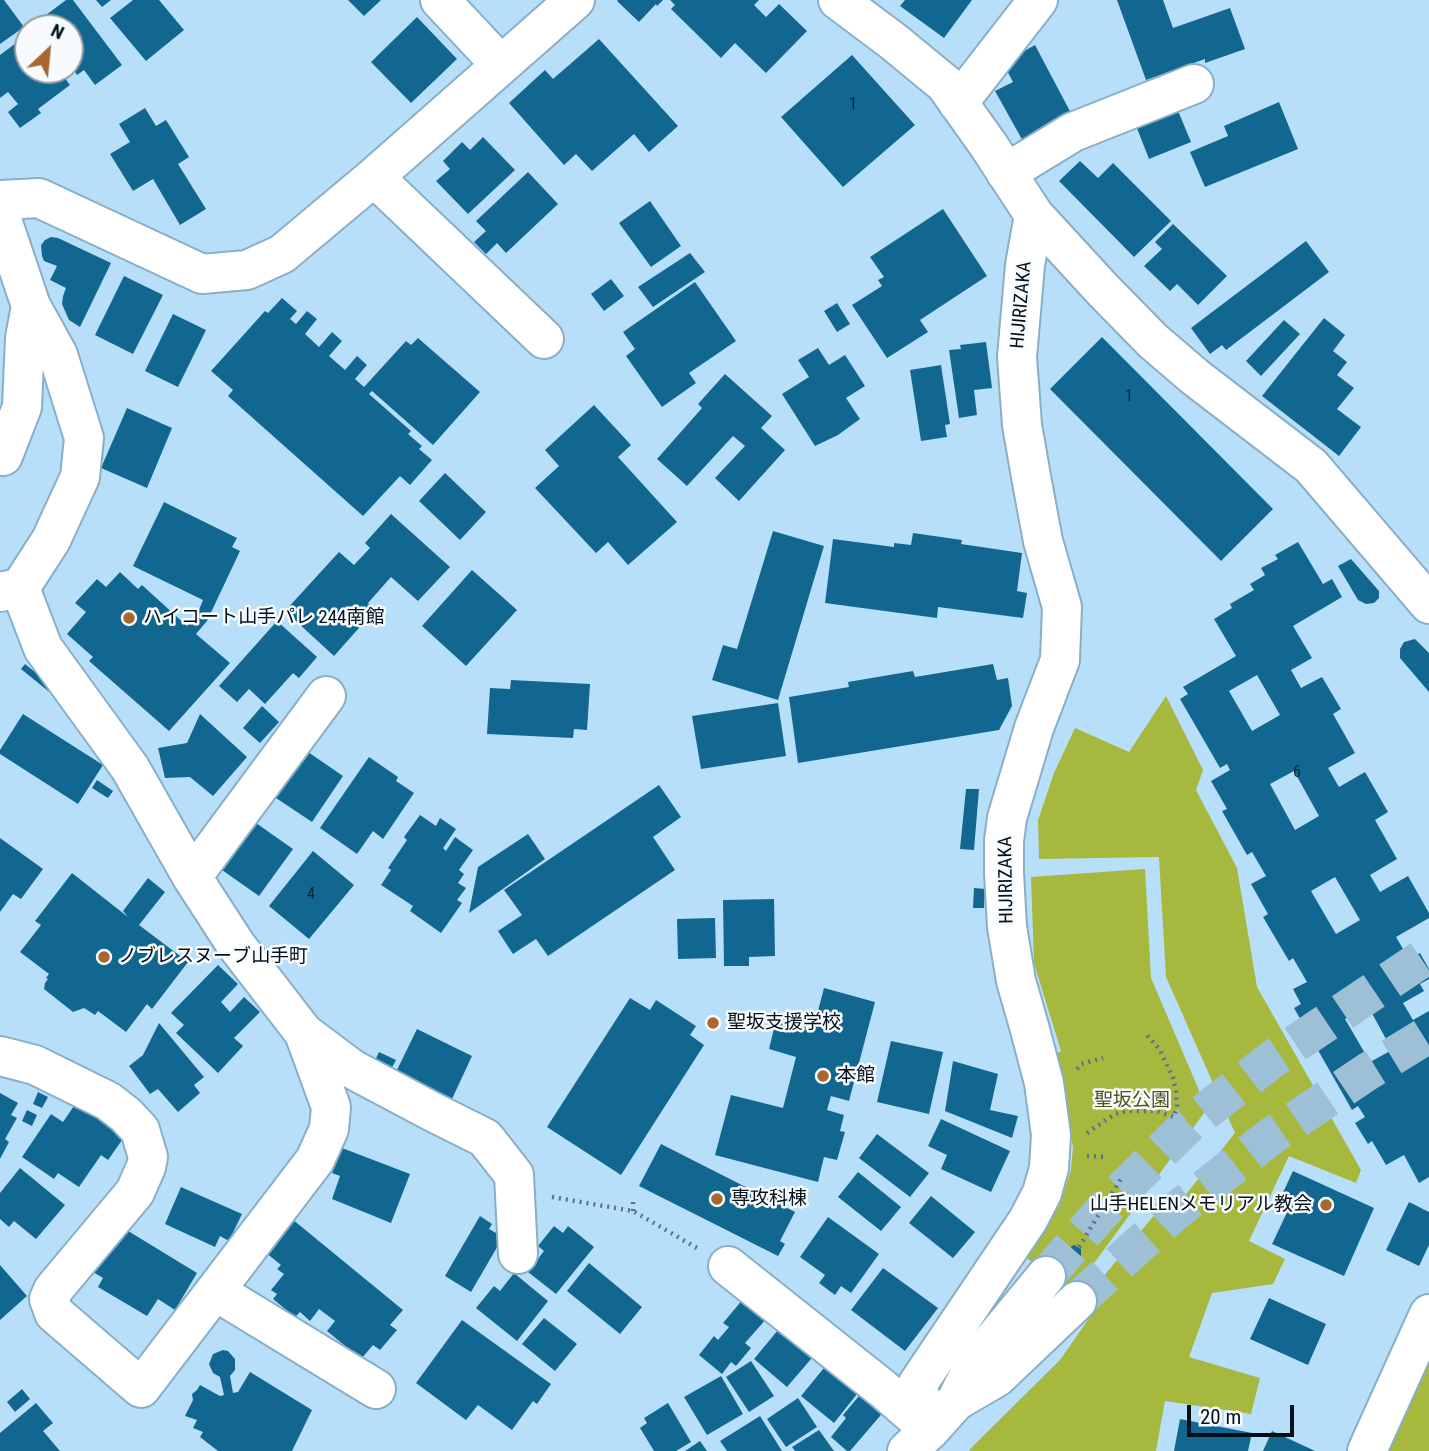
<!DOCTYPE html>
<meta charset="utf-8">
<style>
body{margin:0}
#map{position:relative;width:1429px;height:1451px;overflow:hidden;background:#b8dff9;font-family:"Roboto Condensed",sans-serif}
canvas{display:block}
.north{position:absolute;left:14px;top:14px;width:70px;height:70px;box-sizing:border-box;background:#f7fbfd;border:2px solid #959da2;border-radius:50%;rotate:26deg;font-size:19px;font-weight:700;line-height:28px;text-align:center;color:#031019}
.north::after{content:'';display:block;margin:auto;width:24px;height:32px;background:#a86631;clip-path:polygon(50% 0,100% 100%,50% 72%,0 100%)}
.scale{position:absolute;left:1187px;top:1405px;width:107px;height:32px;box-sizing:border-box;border:4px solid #031019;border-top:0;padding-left:9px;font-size:21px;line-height:24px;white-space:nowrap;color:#031019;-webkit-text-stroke:5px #f7fbfd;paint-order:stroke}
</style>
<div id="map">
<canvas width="1429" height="1451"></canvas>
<div class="north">N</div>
<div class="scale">20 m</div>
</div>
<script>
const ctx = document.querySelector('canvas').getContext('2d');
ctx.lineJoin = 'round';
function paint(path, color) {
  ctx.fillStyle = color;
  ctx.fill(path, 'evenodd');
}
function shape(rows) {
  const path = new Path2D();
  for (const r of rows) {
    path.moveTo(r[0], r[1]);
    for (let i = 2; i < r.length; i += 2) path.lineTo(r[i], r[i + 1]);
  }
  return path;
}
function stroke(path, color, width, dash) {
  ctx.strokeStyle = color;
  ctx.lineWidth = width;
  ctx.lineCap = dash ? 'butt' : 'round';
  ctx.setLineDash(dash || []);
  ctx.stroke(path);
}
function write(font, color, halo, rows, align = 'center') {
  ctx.font = font + ' "Roboto Condensed","Noto Sans JP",sans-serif';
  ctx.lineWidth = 5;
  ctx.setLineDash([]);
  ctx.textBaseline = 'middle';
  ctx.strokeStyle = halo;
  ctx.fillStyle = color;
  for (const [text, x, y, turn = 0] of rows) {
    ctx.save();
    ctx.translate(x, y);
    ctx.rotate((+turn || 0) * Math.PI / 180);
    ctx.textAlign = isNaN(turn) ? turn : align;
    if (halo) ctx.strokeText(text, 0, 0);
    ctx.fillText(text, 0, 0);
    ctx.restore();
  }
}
paint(shape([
 [1166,696,1203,770,1196,790,1237,868,1257,987,1361,1170,1356,1183,1289,1156,1249,1241,1285,1259,1273,1284,1212,1293,1189,1357,1260,1378,1251,1414,1165,1401,1156,1451,970,1451,969,1450,1060,1360,1090,1317,1088,1295,1161,1207,1179,1203,1235,1133,1166,977,1159,857,1039,859,1038,820,1054,773,1075,728,1129,752],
 [1145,869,1151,978,1207,1109,1073,1292,1025,1257,1059,1206,1071,1170,1073,1147,1056,1054,1061,1051,1034,963,1031,877],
 [1429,1352,1429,1451,1378,1451]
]), '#a6b83e');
paint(shape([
 [0,0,4,0,24,27,0,44],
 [66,0,73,0,122,65,95,85,84,70,77,75,70,65,70,28,43,28,38,21],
 [96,0,111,0,102,7],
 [133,0,159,0,184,30,146,61,110,18],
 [348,0,381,0,364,16],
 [618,0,663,0,657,6,656,4,639,22,617,1],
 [670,0,759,0,754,5,766,17,779,4,807,31,766,73,735,43,721,58,671,9,675,5],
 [905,0,972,0,944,38,900,6],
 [1117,0,1163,0,1173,28,1230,8,1245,49,1205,63,1205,59,1146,80],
 [417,17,457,59,411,103,371,62],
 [28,34,28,70,59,70,70,85,38,109,41,113,20,128,8,112,18,104,8,92,0,98,0,55],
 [599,39,678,126,649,152,634,134,592,171,576,154,564,165,509,103,545,70,553,79],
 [1035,45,1073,117,1024,143,995,91,1013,82,1003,63],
 [852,55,915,125,843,187,781,117],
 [1279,102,1298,149,1205,187,1190,152,1228,136,1224,126],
 [1176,106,1191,142,1149,159,1135,123],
 [145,108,156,126,166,120,189,157,178,164,206,209,180,225,153,179,133,191,110,154,130,142,119,124],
 [483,137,515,170,468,214,436,181,450,169,443,161,462,142,470,150],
 [1080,161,1098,178,1113,163,1171,221,1134,257,1059,181],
 [528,172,558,204,506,253,497,243,486,254,474,242,486,231,476,221],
 [650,201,681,246,651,267,619,223],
 [943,209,987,276,920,320,928,332,887,358,852,305,882,286,878,280,884,277,870,257],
 [1173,224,1227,276,1198,305,1177,284,1170,291,1144,266,1162,249,1155,242],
 [51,237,58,238,111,263,80,327,69,320,65,311,62,304,63,296,66,288,50,280,57,266,44,261,42,256,41,245,45,240],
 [1306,241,1329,272,1226,350,1222,345,1210,354,1191,328],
 [690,253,705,272,653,307,638,287],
 [124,276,163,295,133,354,95,335],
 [611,279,624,296,604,311,591,294],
 [695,282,736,341,689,373,696,383,662,407,626,356,635,349,623,332],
 [282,298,297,311,290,319,296,324,307,311,317,319,305,334,319,347,332,332,342,341,329,356,345,370,357,356,367,365,355,379,364,387,406,341,411,345,418,338,480,392,433,445,372,391,369,394,411,431,408,434,422,446,419,449,432,460,410,485,400,476,363,516,228,396,233,390,211,371,265,311,268,313],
 [837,303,850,324,837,332,824,311],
 [173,314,206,330,178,387,145,371],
 [1324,318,1345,335,1333,351,1347,362,1337,375,1354,388,1337,409,1361,427,1339,456,1262,396],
 [1284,320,1300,334,1261,376,1246,361],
 [1102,337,1273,509,1221,561,1050,389],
 [986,342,992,388,974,390,977,415,959,418,949,350,961,349,960,345],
 [818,348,829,365,845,355,865,386,846,398,860,419,838,435,815,446,782,394,809,377,798,360],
 [941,365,950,424,945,425,947,437,921,441,910,370],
 [725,374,772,416,761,428,785,450,739,501,715,478,745,446,733,436,687,486,657,459,702,408,698,404],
 [594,405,631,445,618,457,677,522,628,565,608,542,596,553,535,488,559,466,545,450],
 [127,408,172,428,147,488,101,468],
 [445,473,486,512,460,540,419,501],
 [164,502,237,538,232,547,240,551,207,621,196,634,230,663,169,731,89,661,93,657,67,634,86,612,75,603,97,579,106,587,120,572,138,589,142,585,187,626,197,615,203,600,133,566],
 [391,514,450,567,418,601,391,577,368,603,375,610,334,656,285,611,339,552,354,565,370,548,365,543],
 [773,531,824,546,778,700,712,680,723,645,737,649],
 [913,533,962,540,961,544,1022,553,1017,591,1027,593,1023,618,938,607,937,618,825,603,833,539,894,547,894,543,911,545],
 [1298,542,1323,584,1332,579,1342,597,1293,626,1312,658,1291,670,1301,688,1322,677,1341,709,1333,714,1355,753,1328,768,1339,787,1365,772,1388,812,1375,820,1397,859,1370,875,1380,892,1408,876,1429,913,1429,918,1396,937,1409,959,1420,953,1429,969,1429,979,1420,984,1424,991,1403,1003,1413,1020,1429,1011,1429,1177,1419,1183,1404,1155,1386,1165,1372,1141,1368,1144,1355,1123,1365,1117,1358,1106,1352,1110,1294,1008,1301,1004,1293,989,1307,982,1293,958,1289,961,1263,917,1268,914,1251,884,1266,876,1252,852,1247,855,1222,811,1227,809,1211,781,1230,770,1227,764,1220,768,1180,699,1188,694,1183,687,1236,656,1214,619,1232,608,1230,604,1254,590,1250,584,1265,575,1261,568,1278,559,1275,555],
 [1257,675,1280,715,1252,731,1229,691],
 [1294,771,1319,816,1295,830,1270,784],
 [1335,877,1360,920,1336,934,1311,891],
 [1368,1006,1392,1050,1370,1062,1345,1019],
 [1351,559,1379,591,1379,598,1374,603,1366,604,1358,600,1338,566],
 [472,570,517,610,466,666,422,626],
 [277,621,317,657,299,678,293,673,265,704,249,689,237,702,219,686],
 [1415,639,1429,653,1429,692,1400,658,1400,649,1404,642],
 [25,664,62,694,58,699,21,669],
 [993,664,997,680,1008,678,1012,706,999,730,798,763,789,697,849,687,848,682,913,671,915,677],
 [511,680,590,684,587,730,574,729,573,738,487,734,490,688,510,689],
 [778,703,786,756,701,769,692,716],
 [262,706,279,722,260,743,243,728],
 [23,714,103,765,78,804,0,754,0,750],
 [200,714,247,757,213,796,190,777,165,778,158,748,187,743],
 [308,752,343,776,312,822,276,798],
 [369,757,398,777,396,781,414,793,383,839,373,831,357,854,320,828],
 [97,780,113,791,108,798,92,788],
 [659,785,681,817,653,837,675,870,548,956,536,939,513,954,498,931,522,915,504,890],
 [966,789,979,789,974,850,960,849],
 [420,815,436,826,440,818,456,829,443,848,446,851,455,837,473,850,459,870,464,874,458,883,466,888,457,900,462,903,441,933,410,911,413,906,381,885,391,870,388,868,407,840,404,837],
 [256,823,293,849,259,896,222,870],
 [528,834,545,859,469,913,478,867],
 [0,838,43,869,21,899,13,894,0,912],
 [313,851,354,885,309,939,269,906],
 [72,873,128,917,123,911,148,878,165,892,139,925,188,962,152,1009,147,1004,126,1032,98,1011,95,1015,84,1008,73,1012,44,989,45,983,48,979,46,978,49,974,20,952,41,925,35,921],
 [974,888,985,889,984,908,973,908],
 [774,899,775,956,749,957,749,966,724,966,723,900],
 [715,918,716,958,678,959,677,919],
 [218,965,238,984,221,1002,230,1012,244,997,260,1012,234,1038,243,1046,218,1073,176,1033,184,1025,171,1013],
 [824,988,875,1002,849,1101,831,1096,827,1110,844,1115,840,1131,845,1132,837,1160,824,1157,818,1182,715,1155,731,1095,783,1108,796,1057,769,1049,778,1012,815,1022],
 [630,998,650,1010,656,1000,696,1026,690,1035,704,1045,621,1175,547,1127],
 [159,1023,204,1077,194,1085,200,1093,178,1112,158,1089,150,1094,129,1066,143,1055],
 [417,1029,472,1056,452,1099,396,1072],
 [891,1041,943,1052,929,1114,877,1102],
 [379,1052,396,1060,387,1077,371,1069],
 [953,1061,998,1074,990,1110,1018,1116,1012,1138,945,1111],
 [38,1092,48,1097,42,1108,33,1104],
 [0,1093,18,1103,11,1115,17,1118,5,1139,9,1142,0,1159],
 [78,1100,127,1133,108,1160,101,1155,79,1187,58,1173,54,1179,22,1157,51,1114,63,1122],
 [27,1110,37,1115,32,1126,22,1121],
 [941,1119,1010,1151,991,1192,941,1169,947,1155,928,1146],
 [877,1134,929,1173,910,1197,859,1158],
 [661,1144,795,1212,780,1241,785,1244,778,1256,639,1186],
 [342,1148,410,1174,391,1223,332,1199,340,1176,332,1173],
 [20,1168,65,1205,36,1239,14,1221,9,1227,0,1219,0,1193],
 [1293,1171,1374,1208,1344,1276,1272,1244,1291,1204,1280,1199],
 [858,1172,901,1207,881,1231,838,1197],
 [181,1187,242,1214,229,1241,220,1236,215,1247,165,1224],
 [931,1196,975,1232,953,1258,909,1223],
 [1409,1202,1429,1212,1429,1245,1419,1266,1386,1250],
 [480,1216,492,1224,489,1229,503,1237,471,1292,445,1276],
 [828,1217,879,1254,851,1293,841,1286,835,1295,819,1283,825,1275,800,1257],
 [292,1219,403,1310,390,1325,397,1330,380,1350,373,1345,361,1359,327,1331,335,1321,319,1309,310,1321,300,1312,295,1317,273,1299,277,1294,271,1290,284,1274,277,1269,281,1265,265,1252],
 [120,1226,197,1273,175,1310,158,1299,147,1316,98,1287,103,1278,93,1272],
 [554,1226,563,1233,568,1226,594,1247,556,1294,528,1272,544,1251,538,1246],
 [1074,1245,1081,1249,1081,1257,1074,1261,1068,1258,1067,1249],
 [589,1263,642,1307,620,1334,567,1291],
 [0,1265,27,1296,0,1320],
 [883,1268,938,1308,905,1351,851,1310],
 [514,1273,548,1301,517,1341,476,1308,494,1286,500,1291],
 [744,1298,767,1318,745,1343,751,1348,736,1366,731,1362,722,1374,699,1355,714,1336,718,1340,729,1327,723,1323],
 [1269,1298,1326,1324,1308,1365,1250,1339],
 [544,1318,577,1344,555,1371,522,1344],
 [462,1320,551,1384,537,1404,533,1401,512,1430,478,1405,466,1420,416,1383],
 [783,1324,817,1352,787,1387,754,1359],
 [223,1350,228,1351,235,1359,235,1370,230,1376,233,1393,238,1392,250,1372,312,1410,292,1451,218,1451,200,1437,203,1432,193,1428,197,1420,185,1416,193,1400,192,1394,197,1390,200,1385,220,1396,224,1395,220,1377,213,1373,209,1364,213,1354],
 [751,1361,774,1396,749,1412,726,1377],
 [828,1363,861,1389,834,1423,801,1396],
 [721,1376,743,1414,707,1435,684,1397],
 [22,1389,30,1399,15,1412,7,1402],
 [864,1390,886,1409,850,1451,847,1451,831,1437,846,1418,843,1415],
 [798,1398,817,1427,786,1447,767,1419],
 [36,1403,53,1423,43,1431,60,1451,0,1451,0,1433],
 [668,1403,691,1442,676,1451,654,1451,640,1428,647,1423,644,1418],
 [760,1416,782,1451,727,1451,720,1441],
 [1180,1419,1252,1433,1248,1451,1174,1451],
 [819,1430,834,1451,795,1451,792,1447],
 [1272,1431,1315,1451,1263,1451],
 [700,1441,707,1451,685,1451]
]), '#126791');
stroke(shape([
 [1046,1276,1116,1196,1189,1124,1274,1058,1429,954],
 [1077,1301,1176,1211,1270,1137,1367,1072,1429,1034]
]), '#9dc0d7', 38, [38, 19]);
const minor = shape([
 [440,0,500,64],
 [838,0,894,42,945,84,989,146,1034,215,1103,290,1153,341,1195,377,1311,466,1429,604],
 [958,103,1038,0],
 [1006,173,1073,132,1194,84],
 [374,177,544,339],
 [0,200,39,198,202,274,247,270,282,254,374,177,575,0],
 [0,214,31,306,58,355,84,438,80,477,51,540,20,588],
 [0,455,3,456,22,407,25,338,31,306],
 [0,592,20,588,43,648,130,768,192,877,236,945,304,1033,331,1107,329,1129,315,1160,141,1388,54,1313,49,1299,53,1290,135,1192,146,1167,148,1157,140,1130,126,1115,108,1101,35,1065,0,1056],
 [192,877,326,696],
 [304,1033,352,1069,431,1111,485,1138,514,1175,518,1254],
 [728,1266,883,1389,930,1430],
 [215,1291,376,1389],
 [957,1399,976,1361,1046,1276],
 [930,1430,917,1385,1028,1220,1042,1193,1049,1168,1051,1135,1044,1083,1029,1026,1016,981,1007,927,1004,873,1004,841,1007,818,1034,728,1060,660,1062,607,1043,541,1032,482,1022,425,1017,357,1025,265,1034,215],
 [907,1451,930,1430,956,1401,997,1377,1077,1301],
 [1367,1451,1429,1314]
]);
stroke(minor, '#89afc8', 42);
stroke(shape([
 [1077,1069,1081,1064,1103,1058],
 [1087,1133,1115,1114,1128,1111,1157,1111,1174,1117,1177,1105,1176,1091,1173,1078,1160,1050,1147,1035],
 [1087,1156,1107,1157],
 [552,1197,633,1211,697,1248],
 [633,1211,633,1198],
 [1079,1247,1122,1177]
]), '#5a7384', 4.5, [2, 5]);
stroke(minor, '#fff', 38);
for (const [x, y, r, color] of [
 [129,618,7,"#a86631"],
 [104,957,7,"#a86631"],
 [713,1023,7,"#a86631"],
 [823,1076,7,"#a86631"],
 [717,1199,7,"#a86631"],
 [1326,1205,7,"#a86631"]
]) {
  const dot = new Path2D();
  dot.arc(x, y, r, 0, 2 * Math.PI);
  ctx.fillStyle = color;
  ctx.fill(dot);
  stroke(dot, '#f7fbfd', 2.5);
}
write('16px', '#072637', null, [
 ["1",853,105],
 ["1",1129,397],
 ["6",1297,773],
 ["4",311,895]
]);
write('19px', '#031019', '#f7fbfd', [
 ["HIJIRIZAKA",1022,305,-85],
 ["HIJIRIZAKA",1007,880,-91]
]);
write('19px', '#031019', '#f7fbfd', [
 ["ハイコート山手パレ 244南館",143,618],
 ["ノブレスヌーブ山手町",118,957],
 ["聖坂支援学校",727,1023],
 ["本館",837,1076],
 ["専攻科棟",731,1199],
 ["山手HELENメモリアル教会",1312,1205,"right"]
], 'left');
write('19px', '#4c541c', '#f7fbfd', [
 ["聖坂公園",1132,1101]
]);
</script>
